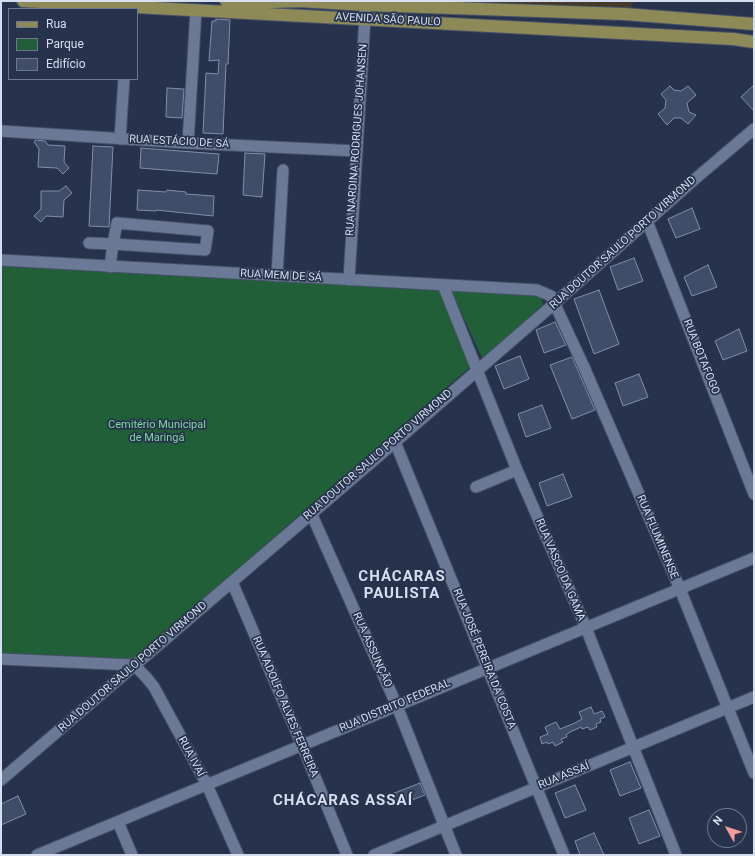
<!DOCTYPE html>
<meta charset="utf-8">
<style>
body{margin:0}
#map{position:relative;width:755px;height:856px;overflow:hidden;background:#27334d;font-family:Roboto,sans-serif}
canvas{display:block}
.frame{position:absolute;inset:0;border:2px solid #d6deef;pointer-events:none}
.legend{position:absolute;left:8px;top:8px;width:130px;height:72px;box-sizing:border-box;background:#27334d;border:1px solid #6d778e;margin:0;padding:5px 7px;list-style:none;font-size:12px;color:#d6deef}
.legend li{display:flex;align-items:center;gap:8px;height:20px}
.legend b{width:20px;border:1px solid #6d778e}
.north{position:absolute;left:707px;top:808px;width:40px;height:40px;box-sizing:border-box;background:#27334d;border:1px solid #6d778e;border-radius:50%;rotate:309deg;font-size:11px;font-weight:700;line-height:16px;text-align:center;color:#d6deef}
.north::after{content:'';display:block;margin:auto;width:14px;height:18px;background:#f59b9c;clip-path:polygon(50% 0,100% 100%,50% 72%,0 100%)}
</style>
<div id="map">
<canvas width="755" height="856"></canvas>
<div class="frame"></div>
<ul class="legend">
<li><b style="height:5px;background:#8d8a58"></b>Rua</li>
<li><b style="height:11px;background:#215f39"></b>Parque</li>
<li><b style="height:11px;background:#3f4d68"></b>Edifício</li>
</ul>
<div class="north">N</div>
</div>
<script>
const ctx = document.querySelector('canvas').getContext('2d');
ctx.lineJoin = 'round';
function paint(path, color) {
  ctx.fillStyle = color;
  ctx.fill(path, 'evenodd');
}
function shape(rows) {
  const path = new Path2D();
  for (const r of rows) {
    path.moveTo(r[0], r[1]);
    for (let i = 2; i < r.length; i += 2) path.lineTo(r[i], r[i + 1]);
  }
  return path;
}
function stroke(path, color, width, dash) {
  ctx.strokeStyle = color;
  ctx.lineWidth = width;
  ctx.lineCap = dash ? 'butt' : 'round';
  ctx.setLineDash(dash || []);
  ctx.stroke(path);
}
function write(font, color, halo, rows, align = 'center') {
  ctx.font = font + ' Roboto,sans-serif';
  ctx.lineWidth = 3.5;
  ctx.setLineDash([]);
  ctx.textBaseline = 'middle';
  ctx.strokeStyle = halo;
  ctx.fillStyle = color;
  for (const [text, x, y, turn = 0] of rows) {
    ctx.save();
    ctx.translate(x, y);
    ctx.rotate((+turn || 0) * Math.PI / 180);
    ctx.textAlign = isNaN(turn) ? turn : align;
    if (halo) ctx.strokeText(text, 0, 0);
    ctx.fillText(text, 0, 0);
    ctx.restore();
  }
}
paint(shape([
 [432,1,635,1,624,14,426,7]
]), '#46392a');
paint(shape([
 [1,266,439,290,471,366,131,661,1,653],
 [451,290,530,294,538,296,542,300,543,304,483,360]
]), '#215f39');
const building = shape([
 [216,19,230,20,228,64,226,64,223,134,203,133,206,73,218,74,219,60,209,61,212,21,216,21,216,19],
 [754,85,754,111,741,97,754,85],
 [670,86,674,90,681,91,688,86,696,95,687,103,689,112,696,115,688,124,681,118,674,118,667,125,658,114,665,108,666,100,661,94,670,86],
 [167,88,184,89,182,118,166,117,167,88],
 [36,140,45,141,48,145,65,146,64,162,69,168,63,174,57,168,38,167,39,149,34,142,36,140],
 [93,146,113,147,109,227,89,226,93,146],
 [141,148,219,154,217,174,140,168,141,148],
 [245,153,265,154,262,197,243,195,245,153],
 [66,186,72,193,64,200,63,217,46,216,41,222,34,216,41,209,41,191,59,191,66,186],
 [138,190,166,192,167,190,186,192,186,194,214,196,213,216,156,210,156,211,137,210,138,190],
 [692,208,700,229,676,238,668,219,692,208],
 [634,258,643,281,618,290,610,267,634,258],
 [708,265,717,287,692,296,684,277,708,265],
 [599,290,619,344,594,354,574,299,599,290],
 [555,322,566,345,544,353,536,330,555,322],
 [739,329,747,351,723,360,715,341,739,329],
 [520,356,529,379,504,389,495,366,520,356],
 [572,357,595,410,572,419,550,365,572,357],
 [639,374,648,397,623,406,615,383,639,374],
 [542,405,551,428,526,437,518,414,542,405],
 [563,474,572,497,547,506,539,483,563,474],
 [591,707,594,714,602,711,605,717,600,719,601,722,596,724,597,727,590,730,588,727,582,729,581,727,570,732,566,735,567,737,561,739,563,742,555,746,553,742,548,744,547,742,542,744,540,737,548,734,545,727,556,722,560,729,575,723,582,719,579,712,591,707],
 [630,762,641,788,620,796,610,770,630,762],
 [420,783,425,795,396,806,392,794,420,783],
 [575,785,586,810,565,818,555,793,575,785],
 [18,796,26,814,1,825,1,804,18,796],
 [649,810,660,836,639,844,629,818,649,810],
 [594,833,604,855,580,855,575,841,594,833]
]);
paint(building, '#3f4d68');
stroke(building, '#7f8fad', 1);
const minor = shape([
 [1,131,188,143,357,151],
 [120,139,124,79],
 [188,143,196,10],
 [647,221,754,494],
 [89,243,113,244,205,250,208,231,117,223,113,244,110,267],
 [1,260,537,290,551,296,584,367,680,589,754,773],
 [277,276,283,170],
 [349,280,366,1],
 [443,285,517,470,586,628,676,855],
 [395,442,564,855],
 [476,487,517,470],
 [311,513,397,706,456,855],
 [232,582,302,745,347,855],
 [1,659,134,665],
 [134,665,146,677,154,687,207,785,238,855],
 [1,780,395,442,555,303,695,179,754,129],
 [118,822,132,855],
 [37,855,754,558],
 [374,855,754,697]
]);
const major = shape([
 [23,1,733,39,754,42],
 [226,1,246,3,299,1,366,5,624,14,754,24]
]);
stroke(minor, '#475167', 13);
stroke(major, '#475167', 14);
stroke(minor, '#6a7996', 11);
stroke(major, '#8d8a58', 12);
write('11px', '#d6deef', '#27334d', [
 ["AVENIDA SÃO PAULO",388,20,3],
 ["RUA NARDINA RODRIGUES JOHANSEN",357,140,-86],
 ["RUA ESTÁCIO DE SÁ",179,142,3],
 ["RUA DOUTOR SAULO PORTO VIRMOND",623,243,-42],
 ["RUA MEM DE SÁ",281,276,3],
 ["RUA BOTAFOGO",701,357,68],
 ["RUA DOUTOR SAULO PORTO VIRMOND",378,455,-41],
 ["RUA FLUMINENSE",657,537,67],
 ["RUA VASCO DA GAMA",560,570,67],
 ["RUA ASSUNÇÃO",372,650,66],
 ["RUA JOSÉ PEREIRA DA COSTA",484,659,68],
 ["RUA DOUTOR SAULO PORTO VIRMOND",133,667,-41],
 ["RUA DISTRITO FEDERAL",395,706,-23],
 ["RUA ADOLFO ALVES FERREIRA",285,707,67],
 ["RUA IVAÍ",191,757,62],
 ["RUA ASSAÍ",564,776,-22]
]);
write('11px', '#7fdb9c', '#27334d', [
 ["Cemitério Municipal",157,425],
 ["de Maringá",157,438]
]);
ctx.letterSpacing = '1px';
write('bold 15px', '#d6deef', '#27334d', [
 ["CHÁCARAS",402,577],
 ["PAULISTA",402,594],
 ["CHÁCARAS ASSAÍ",343,801]
]);
ctx.letterSpacing = '0px';
</script>
